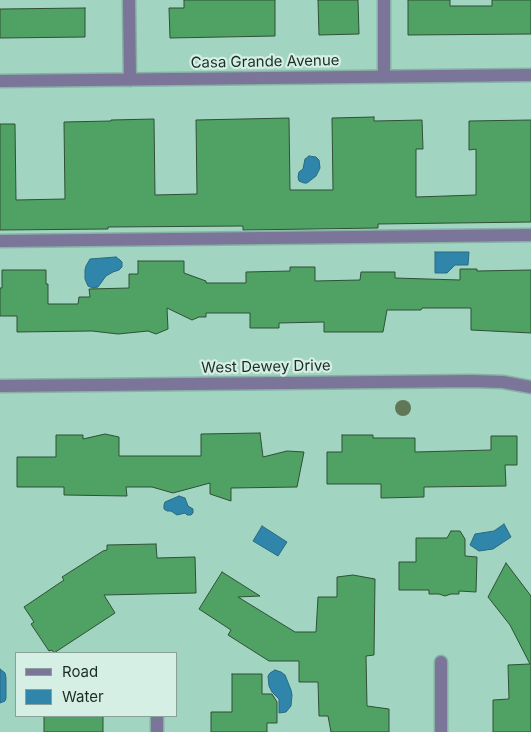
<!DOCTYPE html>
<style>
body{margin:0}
#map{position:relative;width:531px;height:732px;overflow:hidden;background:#a2d4c2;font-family:Inter,sans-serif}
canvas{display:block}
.legend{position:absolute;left:15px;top:652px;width:162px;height:65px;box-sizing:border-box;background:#d6efe5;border:1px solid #8aa199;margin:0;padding:6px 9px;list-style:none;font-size:15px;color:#192c26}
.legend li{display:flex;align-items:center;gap:10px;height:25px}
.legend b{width:25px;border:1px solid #8aa199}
</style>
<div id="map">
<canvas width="531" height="732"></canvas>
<ul class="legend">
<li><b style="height:6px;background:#7a7599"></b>Road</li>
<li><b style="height:14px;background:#3085aa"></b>Water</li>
</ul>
</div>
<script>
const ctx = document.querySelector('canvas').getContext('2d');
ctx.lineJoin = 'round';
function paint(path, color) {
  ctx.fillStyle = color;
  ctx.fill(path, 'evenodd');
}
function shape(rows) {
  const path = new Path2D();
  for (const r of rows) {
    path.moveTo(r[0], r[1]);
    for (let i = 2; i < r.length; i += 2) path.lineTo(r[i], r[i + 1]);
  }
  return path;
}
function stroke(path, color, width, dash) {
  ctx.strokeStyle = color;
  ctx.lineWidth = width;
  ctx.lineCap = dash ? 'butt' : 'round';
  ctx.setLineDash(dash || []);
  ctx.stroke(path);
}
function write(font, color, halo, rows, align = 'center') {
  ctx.font = font + ' Inter,sans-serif';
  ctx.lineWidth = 4.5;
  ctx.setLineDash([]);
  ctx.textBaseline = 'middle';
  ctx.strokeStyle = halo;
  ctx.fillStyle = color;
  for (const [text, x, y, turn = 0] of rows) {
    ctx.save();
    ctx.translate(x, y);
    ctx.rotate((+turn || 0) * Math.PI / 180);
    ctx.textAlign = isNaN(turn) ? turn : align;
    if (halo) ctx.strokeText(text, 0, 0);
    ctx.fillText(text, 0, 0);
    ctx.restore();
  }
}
const water = shape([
 [309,156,316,157,319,160,320,168,316,176,307,183,304,183,299,181,298,177,299,172,303,169,305,159,309,156],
 [435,252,469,252,468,265,455,265,447,273,435,273,435,252],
 [116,257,120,260,122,262,122,267,119,270,113,272,106,276,98,287,93,288,88,286,85,279,85,270,86,266,90,259,116,257],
 [179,496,185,498,188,506,193,509,193,513,191,515,187,515,185,513,177,515,171,511,167,511,164,509,164,505,165,502,179,496],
 [504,524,511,537,493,549,479,551,470,545,475,534,494,531,504,524],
 [262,526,287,542,278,556,253,541,262,526],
 [0,669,5,673,6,678,6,698,5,701,0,703,0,669],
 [275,670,281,672,285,675,291,690,292,695,291,706,286,712,279,713,279,699,272,692,269,686,268,676,270,673,275,670]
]);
paint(water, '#3085aa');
stroke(water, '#296a82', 1);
const building = shape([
 [184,0,275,0,275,36,170,38,169,8,184,8,184,0],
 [318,0,358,0,359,34,319,35,318,0],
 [408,0,450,0,450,6,492,6,492,0,531,0,531,34,408,35,408,0],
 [85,8,85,37,0,38,0,9,85,8],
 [374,117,374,121,422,120,423,149,416,149,416,197,476,195,476,149,469,150,469,121,531,120,531,222,378,224,378,228,243,230,243,226,108,227,108,229,0,230,0,124,15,124,16,200,65,199,64,122,111,121,111,120,154,119,155,195,197,194,196,120,289,118,290,190,333,190,332,118,374,117],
 [138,261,184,261,184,273,206,281,206,283,246,283,246,272,290,271,290,267,315,267,315,281,360,280,361,272,395,272,395,278,460,280,460,269,477,269,477,271,531,270,531,333,471,330,471,308,422,308,421,310,387,310,383,332,324,332,324,322,279,323,279,328,250,328,250,313,206,313,206,317,199,317,192,320,167,308,168,329,156,334,148,331,118,334,92,331,17,332,17,316,0,316,0,288,2,288,2,270,46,270,46,284,48,284,48,304,78,304,79,297,90,297,89,289,129,288,129,274,138,274,138,261],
 [260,433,263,457,287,451,304,452,297,487,231,488,231,501,210,494,210,483,173,493,152,487,126,487,127,496,64,495,64,487,17,487,17,457,56,457,56,435,83,435,83,439,105,434,119,437,119,456,201,456,201,434,260,433],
 [342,435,373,435,373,438,415,438,415,452,491,450,491,436,517,436,517,465,505,465,506,486,424,487,424,497,381,498,381,484,327,484,327,452,342,452,342,435],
 [451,531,460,531,465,539,465,556,477,557,476,592,459,591,459,594,451,594,445,596,439,594,429,594,429,590,399,590,399,562,416,562,416,538,447,538,451,531],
 [156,544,157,558,195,557,196,593,104,595,115,613,54,653,52,650,49,651,31,624,34,622,24,607,64,580,62,577,103,551,107,550,107,545,156,544],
 [506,563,531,596,531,732,493,732,493,700,509,699,508,665,530,664,510,625,488,597,506,563],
 [222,572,260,596,238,597,295,632,316,632,318,597,337,597,337,577,353,575,375,579,374,655,366,656,367,706,389,709,389,732,331,732,328,716,319,716,318,682,299,682,299,661,269,661,228,635,231,630,199,609,222,572],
 [232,674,262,674,262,694,272,694,277,702,277,723,267,723,267,732,211,732,211,712,232,712,232,674],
 [44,716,103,716,103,732,44,732,44,716]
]);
paint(building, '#4fa164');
stroke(building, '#2f5036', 1);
const minor = shape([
 [129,0,130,80],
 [384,0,384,77],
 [0,81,531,75],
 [0,241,531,235],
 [0,386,472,381,503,382,531,387],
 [441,662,441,732],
 [157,716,157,732]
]);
stroke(minor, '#87b2a3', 15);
stroke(minor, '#7a7599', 12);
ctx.fillStyle = '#617858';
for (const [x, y] of [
 [403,408]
]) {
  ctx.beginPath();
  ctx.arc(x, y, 8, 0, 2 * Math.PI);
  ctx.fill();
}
write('15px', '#192c26', '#d6efe5', [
 ["Casa Grande Avenue",265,62,-1],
 ["West Dewey Drive",266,367,-1]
]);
</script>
